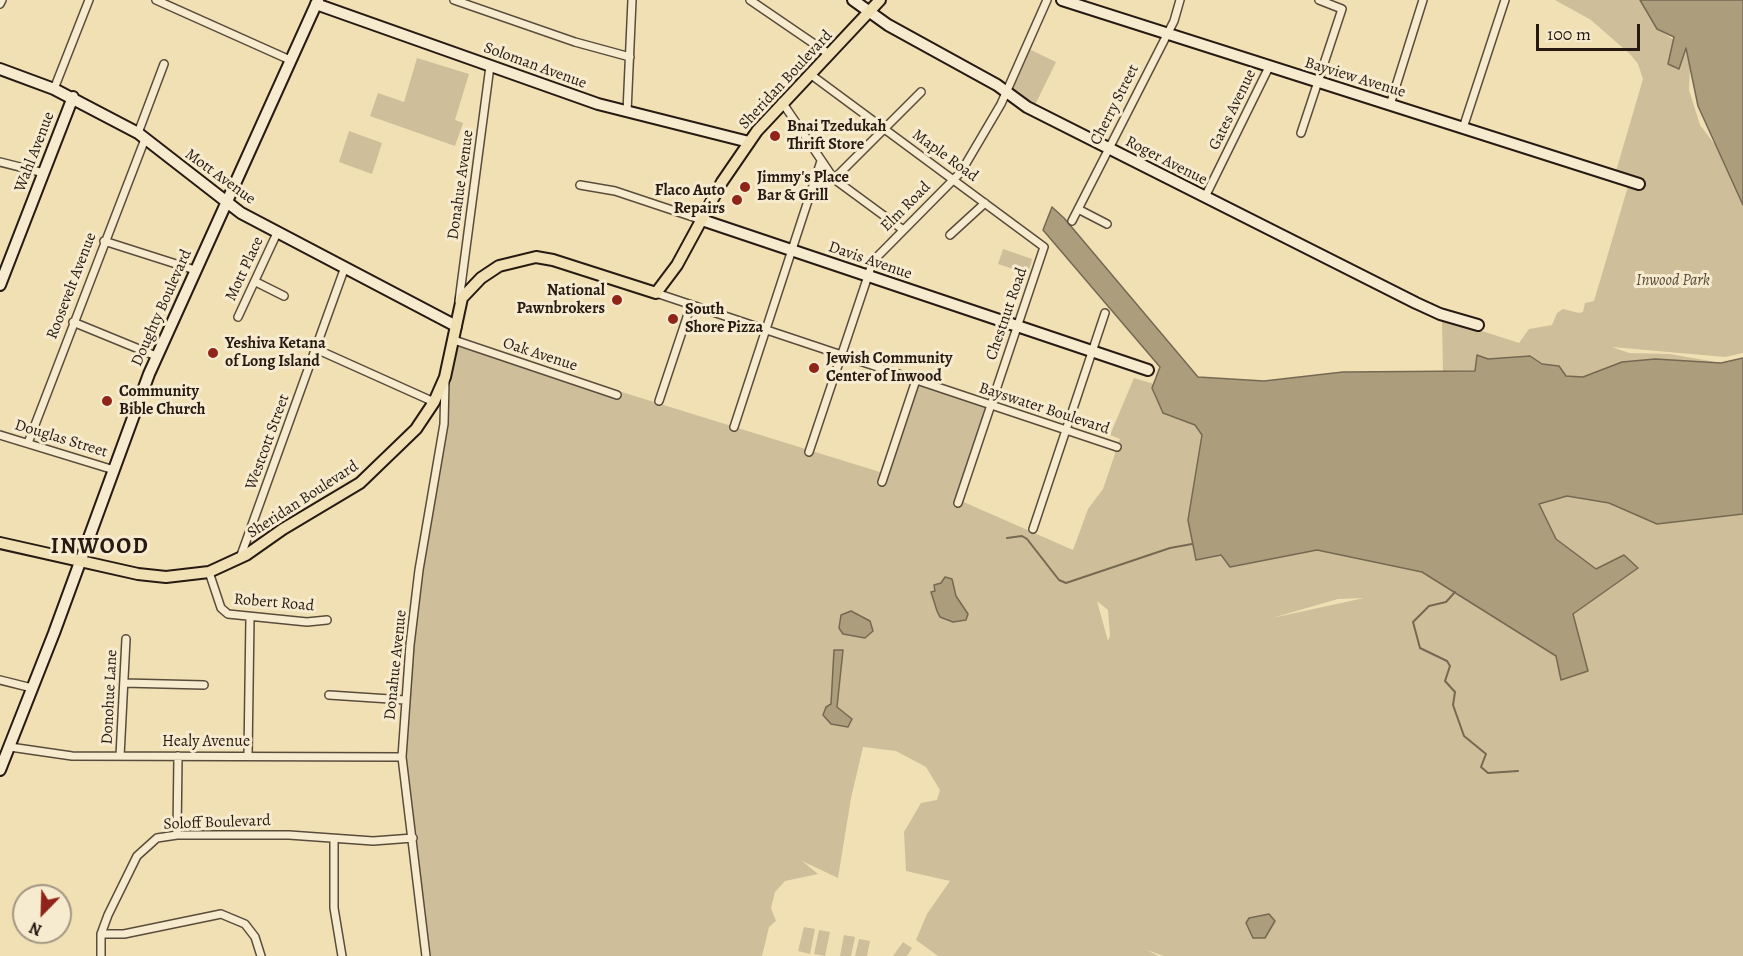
<!DOCTYPE html>
<style>
body{margin:0}
#map{position:relative;width:1743px;height:956px;overflow:hidden;background:#f1e0b4;font-family:Alegreya,serif}
canvas{display:block}
.north{position:absolute;left:12px;top:884px;width:60px;height:60px;box-sizing:border-box;background:#f6ebce;border:2px solid #a39783;border-radius:50%;rotate:203deg;font-size:16px;font-weight:700;line-height:24px;text-align:center;color:#261a13}
.north::after{content:'';display:block;margin:auto;width:21px;height:27px;background:#8f2418;clip-path:polygon(50% 0,100% 100%,50% 72%,0 100%)}
.scale{position:absolute;left:1536px;top:24px;width:104px;height:27px;box-sizing:border-box;border:3px solid #261a13;border-top:0;padding-left:8px;font-size:18px;line-height:21px;white-space:nowrap;color:#261a13;-webkit-text-stroke:4px #f6ebce;paint-order:stroke}
</style>
<div id="map">
<canvas width="1743" height="956"></canvas>
<div class="north">N</div>
<div class="scale">100 m</div>
</div>
<script>
const ctx = document.querySelector('canvas').getContext('2d');
ctx.lineJoin = 'round';
function paint(path, color) {
  ctx.fillStyle = color;
  ctx.fill(path, 'evenodd');
}
function shape(rows) {
  const path = new Path2D();
  for (const r of rows) {
    path.moveTo(r[0], r[1]);
    for (let i = 2; i < r.length; i += 2) path.lineTo(r[i], r[i + 1]);
  }
  return path;
}
function stroke(path, color, width, dash) {
  ctx.strokeStyle = color;
  ctx.lineWidth = width;
  ctx.lineCap = dash ? 'butt' : 'round';
  ctx.setLineDash(dash || []);
  ctx.stroke(path);
}
function write(font, color, halo, rows, align = 'center') {
  ctx.font = font + ' Alegreya,serif';
  ctx.lineWidth = 6;
  ctx.setLineDash([]);
  ctx.textBaseline = 'middle';
  ctx.strokeStyle = halo;
  ctx.fillStyle = color;
  for (const [text, x, y, turn = 0] of rows) {
    ctx.save();
    ctx.translate(x, y);
    ctx.rotate((+turn || 0) * Math.PI / 180);
    ctx.textAlign = isNaN(turn) ? turn : align;
    if (halo) ctx.strokeText(text, 0, 0);
    ctx.fillText(text, 0, 0);
    ctx.restore();
  }
}
paint(shape([
 [1555,0,1640,0,1657,29,1685,47,1690,68,1689,90,1700,125,1716,146,1743,205,1743,353,1725,357,1612,347,1629,353,1670,354,1721,363,1655,359,1622,362,1583,377,1566,376,1559,366,1542,364,1529,356,1488,359,1477,355,1475,371,1443,371,1442,318,1519,343,1529,329,1552,325,1557,313,1563,309,1579,313,1583,312,1585,303,1594,301,1629,183,1614,178,1643,79,1638,64,1631,55,1591,20],
 [1029,49,1056,62,1033,109,1008,92],
 [417,58,469,74,455,120,463,123,455,146,370,116,378,93,404,102],
 [349,131,382,143,372,174,339,162],
 [1003,249,1032,259,1028,274,998,264],
 [454,340,883,473,914,379,991,405,959,500,1073,550,1088,509,1103,489,1120,439,1110,435,1134,378,1154,384,1152,388,1163,413,1195,425,1202,435,1188,520,1230,567,1317,550,1422,572,1557,657,1561,680,1588,671,1573,614,1624,555,1596,569,1556,539,1539,504,1567,496,1609,503,1657,524,1743,514,1743,956,1164,956,1147,950,1158,956,938,956,916,940,927,914,950,881,906,871,904,832,921,803,937,800,940,790,926,767,896,751,863,747,851,798,838,878,802,861,818,874,785,881,775,892,771,908,776,921,769,927,762,956,431,956,416,873,402,757,409,654,445,415,445,377],
 [1364,598,1272,618,1338,599],
 [1097,601,1108,610,1110,636,1108,641],
 [804,927,815,929,810,954,798,951],
 [819,930,830,932,825,956,814,954],
 [844,935,855,937,851,956,840,956],
 [859,939,870,941,867,956,855,956],
 [903,942,912,948,907,956,893,956]
]), '#cebe99');
const water = shape([
 [1640,0,1743,0,1743,205,1698,106,1686,48,1679,69,1668,64,1674,37,1657,29,1640,0],
 [1052,207,1064,218,1198,377,1264,381,1343,372,1475,371,1477,355,1488,359,1530,356,1542,364,1559,366,1566,376,1583,377,1622,362,1655,359,1721,363,1743,358,1743,514,1657,524,1609,503,1567,496,1539,504,1556,539,1596,569,1624,555,1638,568,1573,614,1588,671,1561,680,1556,656,1422,572,1317,550,1230,567,1221,555,1196,560,1188,520,1202,435,1195,425,1163,413,1152,388,1160,367,1043,230,1052,207],
 [945,577,952,579,956,596,968,614,966,620,953,622,940,617,937,611,931,592,935,591,934,585,941,583,945,577],
 [851,611,870,621,873,631,865,638,843,634,839,628,841,615,851,611],
 [834,650,843,650,837,707,852,719,848,727,831,724,823,715,826,707,831,704,834,650],
 [1269,914,1275,921,1265,938,1253,938,1246,923,1249,918,1269,914]
]);
paint(water, '#ac9d7d');
stroke(water, '#766953', 1.5);
stroke(shape([
 [1007,538,1022,536,1027,539,1059,580,1066,583,1170,548,1192,544],
 [1455,592,1446,602,1429,606,1413,622,1420,648,1447,661,1450,666,1445,681,1455,692,1453,705,1464,736,1486,754,1481,767,1488,773,1518,771]
]), '#766953', 2);
const street = shape([
 [156,0,290,60],
 [454,0,575,42,630,57],
 [750,0,829,54],
 [0,4,2,0],
 [810,74,1044,247,958,503],
 [54,89,89,0],
 [782,102,834,179,902,229],
 [1390,105,1423,0],
 [627,112,632,0],
 [1463,128,1505,0],
 [138,133,164,64],
 [1301,133,1342,9,1319,0],
 [0,162,44,173],
 [834,179,921,92],
 [580,185,615,191,702,220],
 [1205,197,1269,67],
 [1078,209,1107,224],
 [1072,221,1174,21,1180,0],
 [950,235,985,203],
 [104,241,195,270],
 [256,282,284,296],
 [656,293,1117,447],
 [459,301,490,66],
 [238,317,277,233],
 [73,322,156,356],
 [454,340,617,395],
 [316,349,434,402],
 [659,401,691,305],
 [734,427,821,161],
 [0,435,114,470],
 [28,443,145,139],
 [809,452,873,261,961,172,1001,104,1047,0],
 [882,482,916,380],
 [1033,529,1105,313],
 [240,558,345,267],
 [209,572,221,608,228,614,307,622,327,620],
 [0,680,32,688],
 [124,683,204,685],
 [329,695,405,700],
 [10,747,72,756,402,757],
 [120,756,126,639],
 [248,756,250,617],
 [177,835,178,756],
 [334,839,334,908,342,956],
 [101,934,124,934,221,914,245,924,255,937,261,956],
 [101,956,101,934,108,915,137,856,157,838,177,835,289,835,373,841,413,838],
 [426,956,402,757,410,645,419,570,444,424,445,381]
]);
const secondary = shape([
 [853,0,888,25,997,85,1027,107,1416,303,1440,314,1478,325],
 [1062,0,1639,184],
 [316,4,598,104,749,142],
 [0,69,54,89,138,133,241,213,456,326],
 [702,220,1148,370],
 [0,285,73,97],
 [0,770,54,633,149,374,318,0]
]);
const primary = shape([
 [0,543,138,574,166,577,209,572,246,555,283,529,360,483,416,429,434,402,445,377,462,298,481,278,499,266,536,257,553,260,656,293,677,265,722,182,757,131,880,0]
]);
stroke(street, '#594c3b', 10);
stroke(secondary, '#261a13', 14);
stroke(primary, '#261a13', 14);
stroke(street, '#f6ebce', 7);
stroke(secondary, '#f6ebce', 10);
stroke(primary, '#f1e0b4', 10);
for (const [x, y, r, color] of [
 [775,136,6,"#8f2418"],
 [745,187,6,"#8f2418"],
 [737,200,6,"#8f2418"],
 [617,300,6,"#8f2418"],
 [673,319,6,"#8f2418"],
 [213,353,6,"#8f2418"],
 [814,368,6,"#8f2418"],
 [107,401,6,"#8f2418"]
]) {
  const dot = new Path2D();
  dot.arc(x, y, r, 0, 2 * Math.PI);
  ctx.fillStyle = color;
  ctx.fill(dot);
  stroke(dot, '#f6ebce', 2);
}
write('16px', '#261a13', '#f6ebce', [
 ["Soloman Avenue",535,66,20],
 ["Bayview Avenue",1355,78,17],
 ["Sheridan Boulevard",786,80,-47],
 ["Cherry Street",1115,105,-63],
 ["Gates Avenue",1233,110,-64],
 ["Wahl Avenue",35,152,-69],
 ["Maple Road",945,156,36],
 ["Roger Avenue",1166,161,27],
 ["Mott Avenue",220,177,36],
 ["Donahue Avenue",461,185,-82],
 ["Elm Road",906,207,-45],
 ["Davis Avenue",870,261,19],
 ["Mott Place",245,269,-65],
 ["Roosevelt Avenue",72,286,-69],
 ["Doughty Boulevard",162,308,-66],
 ["Chestnut Road",1007,314,-71],
 ["Oak Avenue",540,355,18],
 ["Bayswater Boulevard",1044,409,18],
 ["Douglas Street",61,439,17],
 ["Westcott Street",268,442,-70],
 ["Sheridan Boulevard",303,500,-33],
 ["Robert Road",274,603,5],
 ["Donahue Avenue",396,665,-84],
 ["Donohue Lane",110,697,-87],
 ["Healy Avenue",206,742],
 ["Soloff Boulevard",217,823,-2]
]);
write('bold 16px', '#261a13', '#f6ebce', [
 ["Bnai Tzedukah",787,127],
 ["Thrift Store",787,145],
 ["Jimmy's Place",757,178],
 ["Bar & Grill",757,196],
 ["Flaco Auto",725,191,"right"],
 ["Repairs",725,209,"right"],
 ["National",605,291,"right"],
 ["Pawnbrokers",605,309,"right"],
 ["South",685,310],
 ["Shore Pizza",685,328],
 ["Yeshiva Ketana",225,344],
 ["of Long Island",225,362],
 ["Jewish Community",826,359],
 ["Center of Inwood",826,377],
 ["Community",119,392],
 ["Bible Church",119,410]
], 'left');
write('italic 16px', '#584b3b', '#f6ebce', [
 ["Inwood Park",1673,281]
]);
ctx.letterSpacing = '1.5px';
write('bold 22px', '#261a13', '#f6ebce', [
 ["INWOOD",100,548]
]);
ctx.letterSpacing = '0px';
</script>
